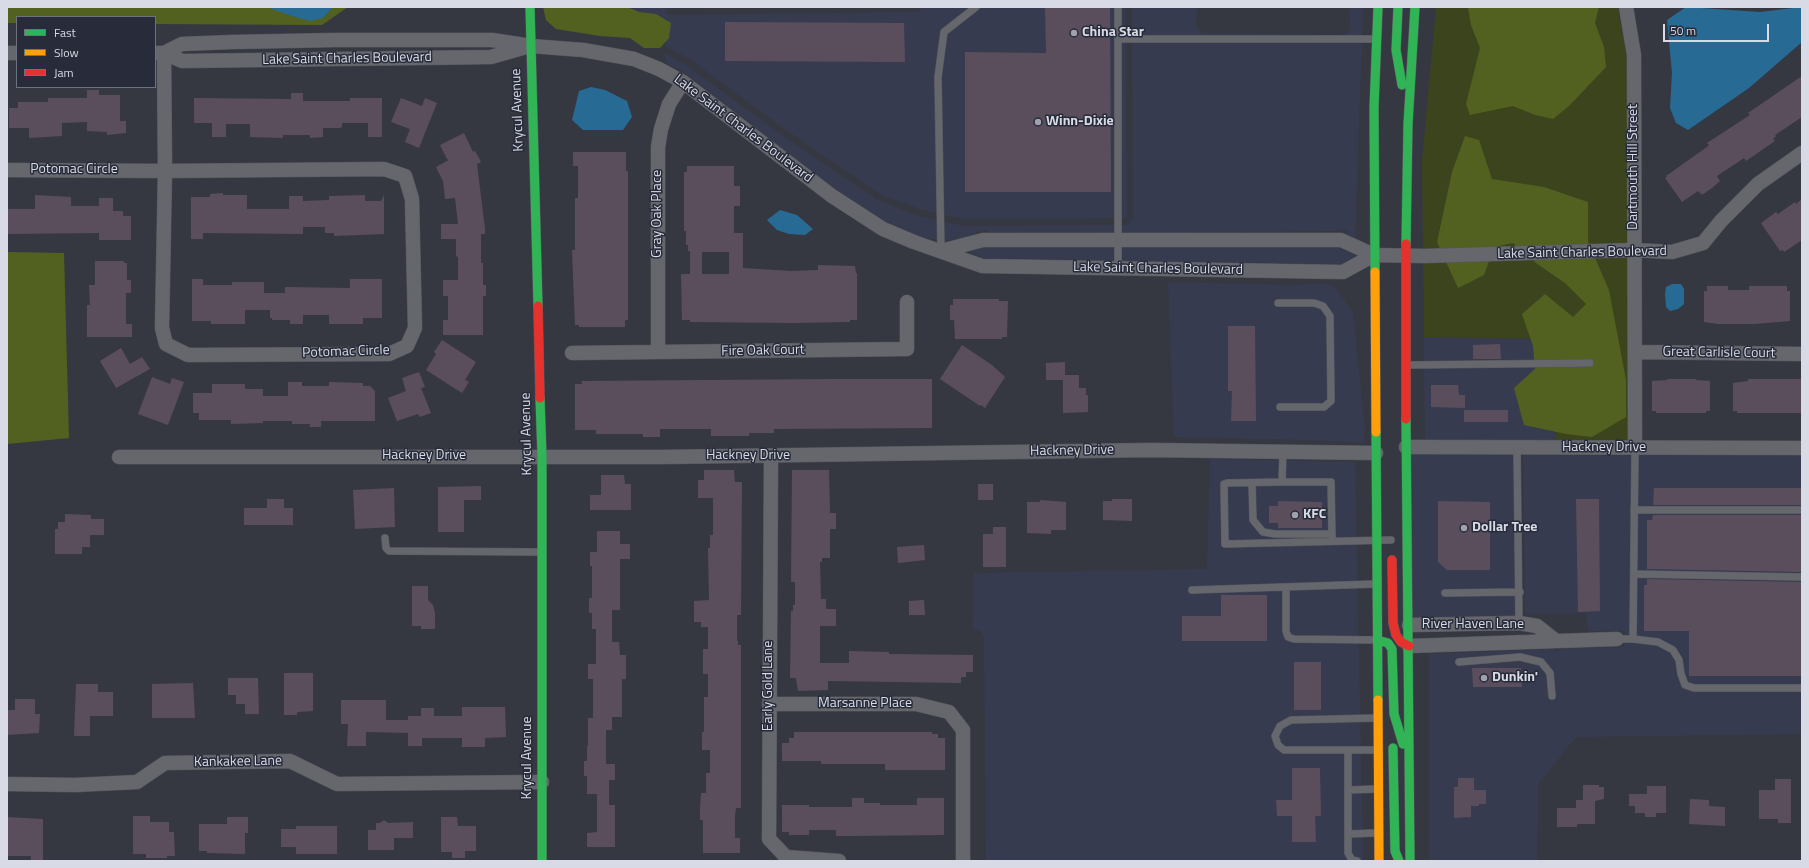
<!DOCTYPE html>
<style>
body{margin:0}
#map{position:relative;width:1809px;height:868px;overflow:hidden;background:#363841;font-family:"Titillium Web",sans-serif}
canvas{display:block}
.frame{position:absolute;inset:0;border:8px solid #d8dbe5;pointer-events:none}
.legend{position:absolute;left:16px;top:16px;width:140px;height:72px;box-sizing:border-box;background:#272b3a;border:1px solid #6e717e;margin:0;padding:5px 7px;list-style:none;font-size:12px;color:#d8dbe5}
.legend li{display:flex;align-items:center;gap:8px;height:20px}
.legend b{width:20px;border:1px solid #6e717e}
.scale{position:absolute;left:1663px;top:24px;width:106px;height:18px;box-sizing:border-box;border:2px solid #d8dbe5;border-top:0;padding-left:5px;font-size:12px;line-height:14px;white-space:nowrap;color:#d8dbe5;-webkit-text-stroke:3px #272b3a;paint-order:stroke}
</style>
<div id="map">
<canvas width="1809" height="868"></canvas>
<div class="frame"></div>
<ul class="legend">
<li><b style="height:5px;background:#30b455"></b>Fast</li>
<li><b style="height:5px;background:#ff9f0a"></b>Slow</li>
<li><b style="height:5px;background:#e5322d"></b>Jam</li>
</ul>
<div class="scale">50 m</div>
</div>
<script>
const ctx = document.querySelector('canvas').getContext('2d');
ctx.lineJoin = 'round';
function paint(path, color) {
  ctx.fillStyle = color;
  ctx.fill(path, 'evenodd');
}
function shape(rows) {
  const path = new Path2D();
  for (const r of rows) {
    path.moveTo(r[0], r[1]);
    for (let i = 2; i < r.length; i += 2) path.lineTo(r[i], r[i + 1]);
  }
  return path;
}
function stroke(path, color, width, dash) {
  ctx.strokeStyle = color;
  ctx.lineWidth = width;
  ctx.lineCap = dash ? 'butt' : 'round';
  ctx.setLineDash(dash || []);
  ctx.stroke(path);
}
function write(font, color, halo, rows, align = 'center') {
  ctx.font = font + ' "Titillium Web",sans-serif';
  ctx.lineWidth = 3;
  ctx.setLineDash([]);
  ctx.textBaseline = 'middle';
  ctx.strokeStyle = halo;
  ctx.fillStyle = color;
  for (const [text, x, y, turn = 0] of rows) {
    ctx.save();
    ctx.translate(x, y);
    ctx.rotate((+turn || 0) * Math.PI / 180);
    ctx.textAlign = isNaN(turn) ? turn : align;
    if (halo) ctx.strokeText(text, 0, 0);
    ctx.fillText(text, 0, 0);
    ctx.restore();
  }
}
paint(shape([
 [534,7,667,7,667,15,917,12,923,7,1125,7,1127,218,963,219,920,209,880,194,782,127,690,59,666,46,666,31],
 [1132,7,1197,7,1196,26,1201,33,1340,35,1348,33,1351,28,1349,7,1363,7,1355,238,1348,234,1348,231,1337,229,1336,231,1161,233,989,232,988,230,976,232,976,234,942,242,917,235,886,222,835,189,681,70,667,64,665,57,665,53,687,66,779,133,877,200,918,216,963,226,1128,225,1133,218],
 [984,248,1339,248,1355,256,1341,264,1194,262,983,258,968,252],
 [1168,282,1287,285,1327,284,1336,288,1353,313,1365,432,1363,443,1315,440,1174,437],
 [1424,337,1551,339,1556,444,1425,443],
 [1406,447,1517,447,1519,623,1409,625],
 [1523,455,1802,456,1802,734,1576,737,1538,784,1537,861,1429,861,1429,654,1553,649,1557,652,1560,649,1624,647,1624,631,1588,631,1586,613,1525,614],
 [1210,459,1355,462,1363,861,986,861,984,637,981,631,973,630,974,573,1207,569]
]), '#373b4f');
paint(shape([
 [1436,7,1618,7,1631,83,1634,446,1556,444,1551,339,1424,337,1422,161]
]), '#3b441c');
paint(shape([
 [7,7,272,7,272,9,323,18,333,7,348,7,322,25,155,24,155,17,17,17,17,23,7,23],
 [543,7,627,7,639,12,656,14,671,23,669,38,660,48,644,48,630,38,600,36,556,29,546,20],
 [1468,7,1599,7,1595,23,1604,47,1606,67,1569,106,1553,119,1535,115,1513,106,1470,115,1466,104,1480,48,1471,25],
 [1465,136,1479,140,1492,179,1544,187,1588,202,1588,242,1609,290,1626,380,1626,417,1592,437,1566,434,1524,425,1514,388,1535,369,1533,346,1522,314,1545,294,1573,317,1586,304,1565,283,1536,263,1513,243,1494,247,1484,275,1458,288,1437,242,1452,172],
 [7,252,64,253,69,438,7,444]
]), '#536120');
paint(shape([
 [272,7,333,7,323,18,310,21,292,16,272,9],
 [1686,7,1760,12,1802,7,1802,42,1749,88,1688,130,1676,123,1670,108,1672,73,1667,20],
 [591,87,605,90,627,101,632,117,623,130,583,130,572,120,579,91],
 [780,210,797,215,813,229,805,235,789,234,777,230,767,220],
 [1672,284,1681,284,1684,289,1684,304,1678,309,1670,311,1666,307,1665,294,1666,287]
]), '#276b94');
paint(shape([
 [1045,7,1110,7,1111,192,965,192,965,52,1046,53],
 [725,22,904,23,905,62,725,61],
 [1802,76,1802,117,1775,135,1776,136,1773,139,1775,141,1746,161,1744,158,1717,176,1720,181,1712,188,1702,195,1698,191,1682,202,1665,178,1667,177,1666,176,1707,147,1709,145,1707,143,1750,115,1748,113],
 [87,90,99,90,99,95,120,95,120,121,126,121,126,133,107,135,107,132,87,131,87,122,62,123,62,136,29,138,29,128,9,128,9,108,18,108,18,102,48,102,48,98,87,98],
 [291,93,303,93,303,101,350,101,350,98,382,98,382,137,368,137,368,123,342,123,342,127,340,128,323,128,323,137,310,138,310,135,283,135,283,138,250,137,250,124,226,124,226,137,212,137,212,123,194,123,194,98,291,99],
 [401,98,422,106,425,98,437,103,419,148,405,142,410,129,391,122],
 [464,133,473,152,475,151,481,162,477,164,485,229,485,234,481,234,481,263,483,263,483,285,486,285,486,296,483,296,483,335,443,335,443,320,448,320,448,296,443,296,443,280,458,280,458,257,456,256,456,239,441,239,441,224,458,224,455,198,445,199,443,181,436,167,449,160,447,159,440,145],
 [573,152,626,152,626,171,628,171,628,320,625,320,625,327,579,327,579,325,575,325,572,250,575,250,575,198,578,198,578,166,573,166],
 [687,166,734,166,734,186,740,186,740,206,734,206,734,233,743,233,743,268,792,271,818,270,818,265,855,266,856,273,857,273,857,320,850,320,850,322,792,323,690,322,690,320,682,320,681,274,690,274,690,251,688,251,688,245,686,245,686,231,684,231,684,172,687,172],
 [702,252,729,252,729,274,702,274],
 [223,193,223,195,247,195,247,209,289,209,289,196,303,196,303,201,329,200,329,196,365,195,365,201,381,201,384,195,384,234,334,236,334,233,325,233,325,227,303,227,303,234,203,233,203,239,191,239,191,197,210,197,210,194],
 [35,195,71,197,71,206,99,206,99,198,113,198,113,211,123,211,123,216,131,216,131,240,99,240,99,233,7,234,7,209,35,209],
 [1802,199,1802,240,1784,252,1783,250,1780,251,1761,223,1776,212,1778,214,1795,202,1796,204],
 [95,261,124,261,124,263,127,263,127,280,131,280,131,293,126,293,126,324,132,324,132,337,87,337,87,305,90,305,89,285,95,285],
 [192,279,203,279,203,285,232,285,232,282,264,282,264,293,285,293,285,287,350,288,350,279,382,279,382,318,363,318,363,324,329,324,329,315,303,315,303,324,290,324,290,320,272,320,272,318,270,318,270,310,245,310,245,324,211,324,211,321,192,321],
 [1707,286,1728,286,1728,290,1749,290,1749,286,1787,286,1787,291,1790,291,1790,321,1755,324,1718,324,1704,322,1704,291,1707,291],
 [953,299,999,299,999,301,1008,301,1007,337,1002,337,1002,339,955,339,954,320,950,320,950,305,953,305],
 [1228,326,1255,326,1256,421,1231,421,1232,391,1228,391],
 [442,340,476,362,465,380,469,382,462,393,426,370,436,354,434,352],
 [1500,344,1501,359,1473,359,1473,345],
 [962,345,992,365,1005,377,985,408,981,405,980,406,940,379],
 [121,348,130,364,142,357,150,369,116,388,100,361],
 [1065,362,1065,375,1079,375,1079,388,1086,388,1086,395,1088,395,1088,412,1063,413,1063,380,1046,380,1046,363],
 [419,372,425,387,421,388,431,413,420,417,418,414,397,421,388,398,406,391,402,378],
 [152,377,170,384,172,378,184,382,168,425,138,414],
 [834,379,932,379,932,428,774,429,774,433,749,433,749,436,711,436,711,429,660,429,660,437,643,437,643,434,596,434,596,430,575,430,575,384,582,384,582,381],
 [1667,379,1696,379,1696,380,1710,381,1710,411,1706,411,1706,413,1656,413,1656,411,1652,411,1652,381,1667,380],
 [1748,379,1802,379,1802,413,1737,413,1737,411,1733,411,1733,383,1748,381],
 [288,382,302,382,302,386,329,386,329,382,363,383,363,386,370,386,375,391,375,421,321,421,321,427,310,427,310,424,292,424,292,421,263,421,263,423,231,424,231,420,199,420,199,413,193,413,193,393,212,393,212,384,245,384,245,389,263,389,263,396,288,396],
 [1431,385,1458,385,1459,395,1465,395,1465,408,1431,407],
 [1464,410,1508,410,1508,422,1464,422],
 [704,470,734,470,735,482,742,482,741,615,737,615,737,641,738,641,738,645,741,645,741,808,736,808,735,816,735,838,740,838,740,853,703,853,703,820,700,820,700,808,701,793,706,793,706,773,710,773,710,750,702,750,702,732,704,732,704,697,708,697,708,674,703,674,703,649,708,649,708,627,701,627,701,622,694,622,694,601,709,600,708,548,710,548,710,535,713,535,713,498,698,498,698,480,704,480],
 [792,470,829,470,830,513,836,513,836,529,830,529,830,558,822,558,822,562,820,562,821,599,826,599,826,609,836,609,836,626,820,626,820,663,849,663,849,651,889,652,889,654,973,655,973,672,966,672,966,677,961,677,961,683,828,681,828,690,798,691,796,678,790,678,791,611,793,611,793,605,795,605,795,582,791,582],
 [601,475,624,475,625,484,631,484,631,510,590,510,590,495,601,495],
 [978,484,993,484,993,500,978,500],
 [481,486,481,500,464,500,464,532,438,532,438,487],
 [394,488,395,527,355,529,353,490],
 [1654,488,1802,488,1802,505,1653,505],
 [267,499,284,499,284,508,293,508,293,525,244,525,244,508,267,508],
 [1112,499,1132,499,1132,521,1103,520,1103,501,1112,501],
 [1576,499,1599,499,1600,611,1578,612],
 [1040,500,1066,502,1066,530,1051,530,1051,534,1027,533,1027,502,1040,502],
 [1278,501,1322,502,1322,528,1278,528,1278,523,1269,523,1269,506,1278,506],
 [1438,501,1490,502,1490,570,1447,570,1438,562],
 [65,514,91,515,91,519,104,519,104,535,90,535,90,547,82,547,82,554,55,554,55,529,58,529,58,522,65,522],
 [1653,515,1802,515,1802,572,1647,569,1647,520,1652,520],
 [993,527,1006,527,1006,567,983,567,983,534,993,534],
 [597,531,620,531,620,544,630,544,630,559,620,559,620,610,612,610,612,642,619,642,620,655,626,655,626,679,622,679,622,717,612,717,612,730,606,730,606,764,615,764,615,780,609,780,609,805,615,805,615,847,587,847,587,833,597,832,597,794,587,794,587,776,584,776,584,761,587,761,587,746,588,746,588,718,593,718,593,679,588,679,588,664,596,664,596,629,592,629,592,613,589,613,589,598,592,598,592,566,590,566,590,552,597,552],
 [924,545,925,560,898,563,897,547],
 [1647,579,1802,582,1802,676,1689,676,1689,631,1644,631,1644,585,1647,585],
 [412,586,428,586,428,600,433,605,435,613,435,629,421,629,421,626,412,626],
 [1221,595,1267,595,1267,641,1182,641,1182,616,1221,616],
 [924,600,925,615,909,615,909,601],
 [1294,662,1321,662,1321,710,1294,710],
 [1472,668,1521,668,1522,687,1473,687],
 [284,673,313,673,313,711,297,712,297,715,284,715],
 [228,678,258,678,259,714,245,714,245,704,236,704,236,695,228,695],
 [193,683,195,718,152,718,152,684],
 [76,684,98,684,98,692,113,692,113,716,90,716,90,736,74,736],
 [15,699,35,699,35,714,40,714,39,733,7,735,7,710,15,710],
 [341,700,386,700,386,720,408,720,408,716,421,716,421,708,434,708,434,716,462,716,462,707,505,707,506,737,485,738,485,747,462,747,462,738,422,738,422,746,408,746,408,733,366,732,366,746,347,746,348,724,341,724],
 [794,732,932,732,932,734,938,734,938,738,945,738,945,770,885,770,885,764,821,764,821,761,782,761,782,743,789,743,789,738,794,738],
 [1292,768,1320,768,1321,816,1315,816,1316,842,1292,842,1292,816,1277,816,1276,800,1292,800],
 [1458,778,1474,778,1474,790,1486,790,1486,804,1479,804,1479,806,1471,806,1471,817,1454,818,1454,787,1458,787],
 [1775,779,1791,779,1791,823,1778,823,1778,819,1759,819,1759,790,1775,790],
 [1583,785,1599,785,1599,787,1604,787,1604,799,1595,801,1595,824,1577,824,1577,827,1557,827,1557,808,1576,808,1576,800,1583,800],
 [1647,786,1666,786,1666,813,1656,813,1656,817,1645,817,1645,813,1635,813,1635,806,1629,806,1629,794,1647,794],
 [852,798,864,798,864,803,880,803,880,805,917,805,917,798,944,798,944,835,852,836,836,836,836,830,809,830,809,835,789,835,789,832,782,832,782,805,809,805,809,807,852,807],
 [1690,799,1709,800,1709,806,1725,807,1725,826,1689,824],
 [133,816,150,816,150,822,169,822,169,832,174,832,175,856,167,856,167,858,146,858,146,854,133,854],
 [7,817,43,819,43,861,31,861,31,856,7,856],
 [227,817,248,817,248,833,245,833,245,854,207,853,207,851,199,851,199,824,227,824],
 [441,817,457,817,458,826,476,826,476,851,465,851,465,858,452,858,452,852,441,852],
 [384,820,388,823,413,822,413,838,394,838,394,850,368,850,368,830,376,830,376,823,380,823],
 [296,826,337,826,337,854,296,854,296,847,281,847,281,829,296,829]
]), '#5a4e5d');
const lane = shape([
 [1119,39,1374,39],
 [941,251,938,77,944,32,976,7],
 [1118,269,1118,7],
 [1278,303,1314,303,1323,306,1330,316,1331,401,1324,407,1280,407],
 [1408,365,1590,363],
 [1517,447,1519,623],
 [1283,452,1282,482,1227,483,1224,484,1225,544,1391,540],
 [1282,482,1331,482,1332,537],
 [1252,483,1253,520,1263,532,1275,534,1332,534],
 [1634,510,1802,510],
 [385,538,386,548,389,551,540,552],
 [1634,574,1802,577],
 [1286,587,1286,631,1288,637,1294,639,1375,640],
 [1192,590,1375,584],
 [1445,593,1520,592],
 [1617,639,1633,639,1635,448],
 [1633,639,1658,642,1673,650,1679,660,1681,674,1685,685,1694,688,1802,688],
 [1459,662,1520,657,1541,662,1550,673,1552,696],
 [1348,750,1348,853,1352,860,1357,861],
 [1375,750,1284,750,1278,745,1275,736,1280,726,1291,720,1376,718],
 [1348,790,1376,789],
 [1348,834,1376,833]
]);
const street = shape([
 [1626,7,1634,55,1635,448],
 [7,53,17,53],
 [158,53,164,53,182,61,491,57,526,47],
 [164,53,182,44,232,42,335,40,492,40,531,46,583,50,634,59,659,69,683,82,832,196,883,229,914,242,982,266,1343,272,1374,255],
 [384,169,405,176,412,199,415,328,407,346,389,354,188,355,166,344,162,328,165,171,384,169],
 [7,170,165,171,164,53],
 [941,251,983,240,1341,240,1374,255,1424,256,1633,250,1672,252,1703,243,1721,221,1758,184,1802,153],
 [658,352,658,147,661,129,669,104,683,82],
 [1635,352,1802,354],
 [572,353,907,349,907,302],
 [1406,447,1802,448],
 [771,456,769,839,786,857,839,861],
 [119,457,662,457,1150,450,1376,453],
 [1409,625,1519,623,1537,626,1556,641],
 [1409,646,1617,639],
 [769,704,916,704,949,712,963,730,963,861],
 [7,784,75,785,137,782,165,763,290,761,337,784,542,782]
]);
const fast = shape([
 [530,7,538,306],
 [1398,7,1396,50,1402,85],
 [1406,244,1408,124,1415,7],
 [1375,272,1374,108,1378,7],
 [540,398,542,456,542,861],
 [1406,419,1410,861],
 [1376,432,1378,700],
 [1377,640,1388,643,1392,649,1394,714,1403,744],
 [1393,748,1395,851,1399,861]
]);
const slow = shape([
 [1375,272,1376,432],
 [1378,700,1379,861]
]);
const jam = shape([
 [1406,244,1406,419],
 [538,306,540,398],
 [1392,560,1393,623,1396,635,1401,642,1409,646]
]);
stroke(lane, '#53555d', 8);
stroke(street, '#53555d', 15);
stroke(fast, '#53555d', 10);
stroke(slow, '#53555d', 10);
stroke(jam, '#53555d', 10);
stroke(lane, '#65676d', 7);
stroke(street, '#65676d', 14);
stroke(fast, '#30b455', 9);
stroke(slow, '#ff9f0a', 9);
stroke(jam, '#e5322d', 9);
for (const [x, y, r, color] of [
 [1074,33,4,"#9fa2ac"],
 [1038,122,4,"#9fa2ac"],
 [1295,515,4,"#9fa2ac"],
 [1464,528,4,"#9fa2ac"],
 [1484,678,4,"#9fa2ac"]
]) {
  const dot = new Path2D();
  dot.arc(x, y, r, 0, 2 * Math.PI);
  ctx.fillStyle = color;
  ctx.fill(dot);
  stroke(dot, '#272b3a', 1.5);
}
write('bold 14px', '#d8dbe5', '#272b3a', [
 ["China Star",1082,33],
 ["Winn-Dixie",1046,122],
 ["KFC",1303,515],
 ["Dollar Tree",1472,528],
 ["Dunkin'",1492,678]
], 'left');
write('14px', '#d8dbe5', '#272b3a', [
 ["Lake Saint Charles Boulevard",347,59,-1],
 ["Krycul Avenue",518,110,-92],
 ["Lake Saint Charles Boulevard",743,129,37],
 ["Dartmouth Hill Street",1634,167,-90],
 ["Potomac Circle",74,170],
 ["Gray Oak Place",658,214,-90],
 ["Lake Saint Charles Boulevard",1582,253,-1],
 ["Lake Saint Charles Boulevard",1158,269,1],
 ["Fire Oak Court",763,351,-1],
 ["Potomac Circle",346,352,-2],
 ["Great Carlisle Court",1719,353,1],
 ["Krycul Avenue",527,434,-91],
 ["Hackney Drive",1604,448],
 ["Hackney Drive",1072,451,-1],
 ["Hackney Drive",424,456],
 ["Hackney Drive",748,456],
 ["River Haven Lane",1473,625],
 ["Early Gold Lane",769,686,-90],
 ["Marsanne Place",865,704],
 ["Krycul Avenue",528,758,-90],
 ["Kankakee Lane",238,762,-1]
]);
</script>
